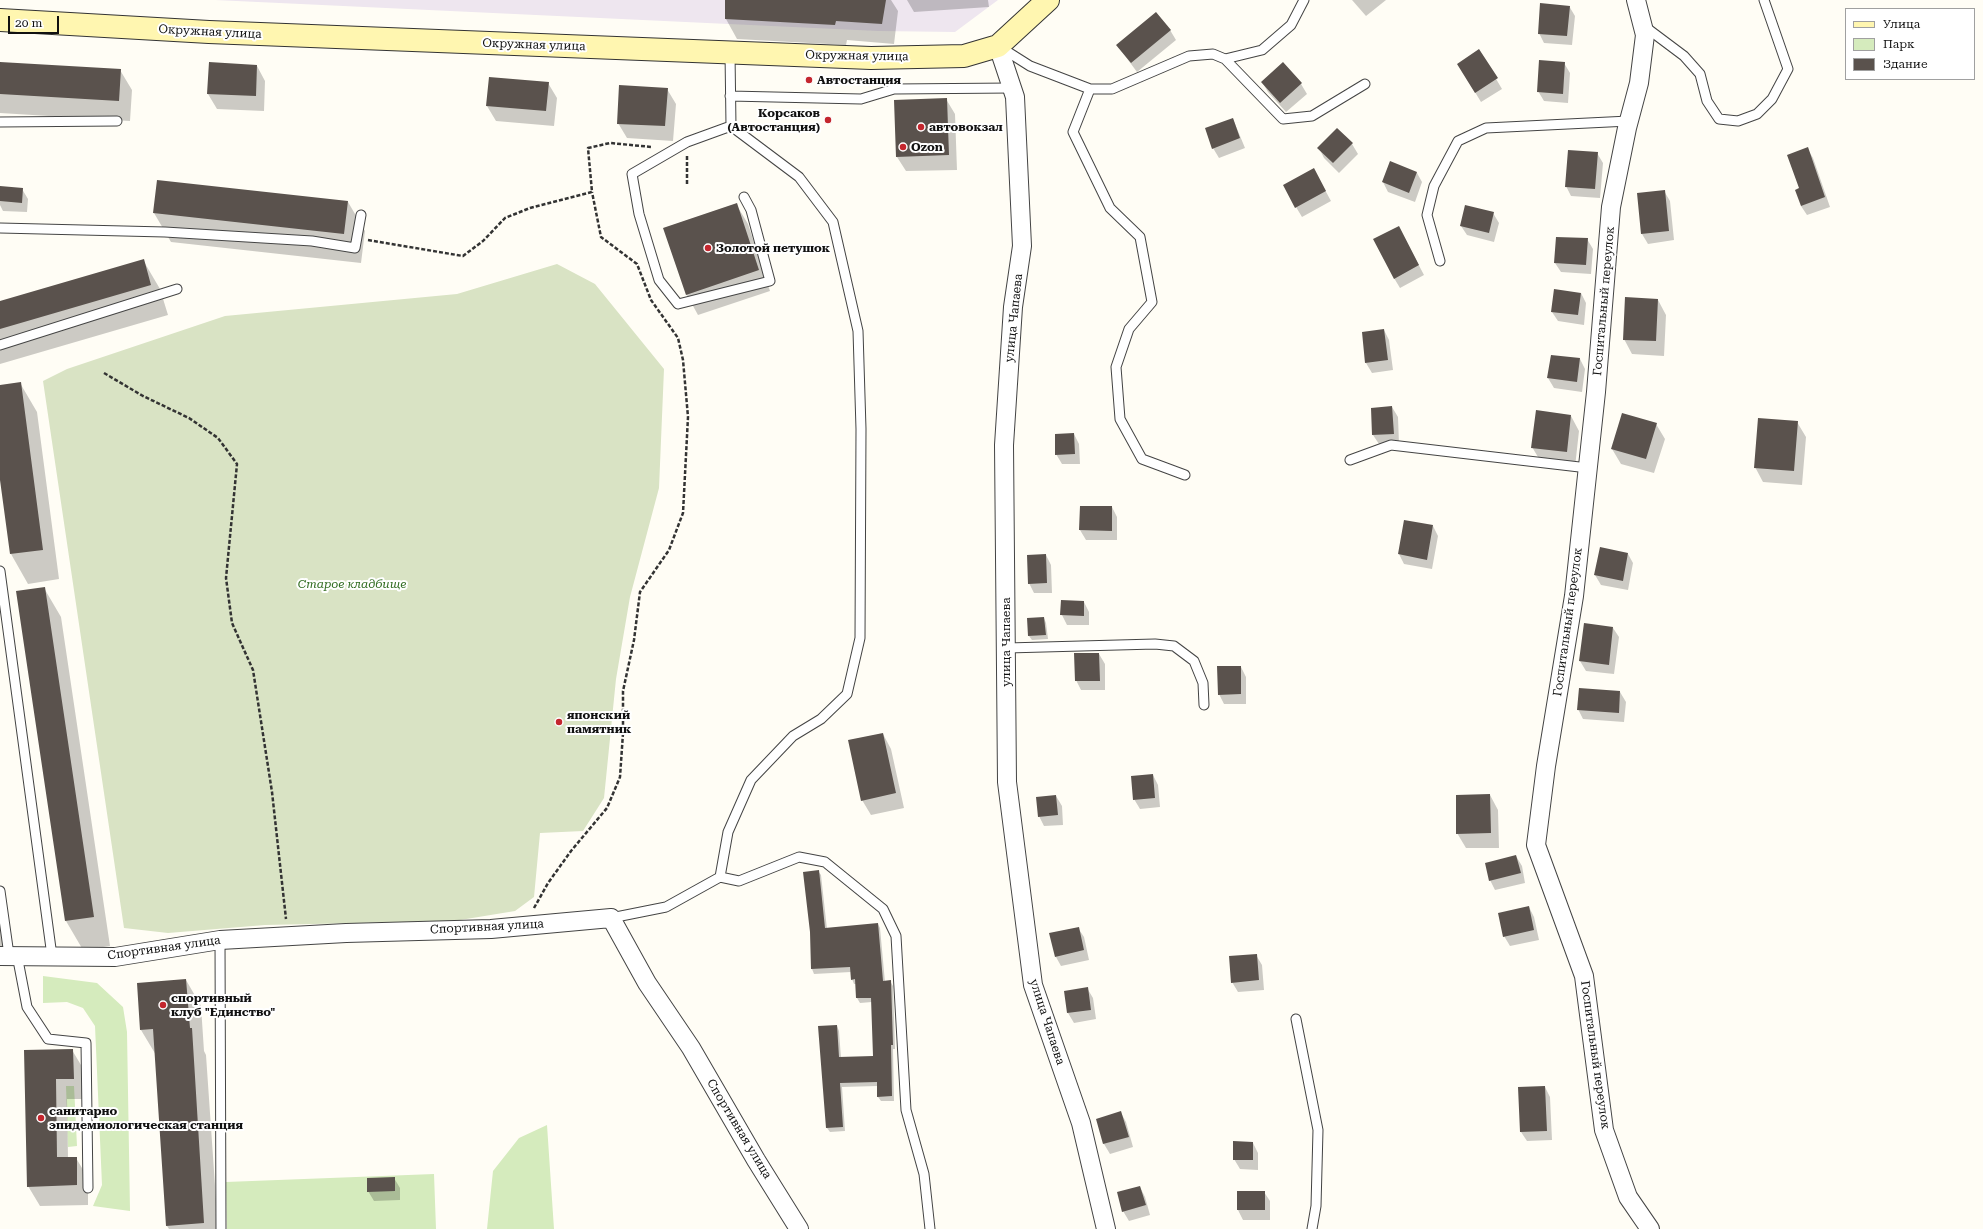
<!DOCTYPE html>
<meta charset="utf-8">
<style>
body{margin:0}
#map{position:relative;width:1983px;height:1229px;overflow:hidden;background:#fffdf5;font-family:"Roboto Serif",serif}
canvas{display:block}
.legend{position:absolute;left:1845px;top:8px;width:130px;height:72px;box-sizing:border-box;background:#fff;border:1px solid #a0a0a0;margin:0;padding:5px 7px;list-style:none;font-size:12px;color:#111}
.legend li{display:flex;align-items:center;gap:8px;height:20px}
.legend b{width:20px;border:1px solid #a0a0a0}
.scale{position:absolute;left:8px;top:16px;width:51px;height:18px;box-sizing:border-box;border:2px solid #111;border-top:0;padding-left:5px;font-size:12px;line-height:14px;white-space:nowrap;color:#111;-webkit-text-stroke:3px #fff;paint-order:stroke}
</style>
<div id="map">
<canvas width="1983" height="1229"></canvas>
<ul class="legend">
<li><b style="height:5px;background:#fff6b0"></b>Улица</li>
<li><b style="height:11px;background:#d5ebbd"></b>Парк</li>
<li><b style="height:11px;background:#5a524d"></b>Здание</li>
</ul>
<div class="scale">20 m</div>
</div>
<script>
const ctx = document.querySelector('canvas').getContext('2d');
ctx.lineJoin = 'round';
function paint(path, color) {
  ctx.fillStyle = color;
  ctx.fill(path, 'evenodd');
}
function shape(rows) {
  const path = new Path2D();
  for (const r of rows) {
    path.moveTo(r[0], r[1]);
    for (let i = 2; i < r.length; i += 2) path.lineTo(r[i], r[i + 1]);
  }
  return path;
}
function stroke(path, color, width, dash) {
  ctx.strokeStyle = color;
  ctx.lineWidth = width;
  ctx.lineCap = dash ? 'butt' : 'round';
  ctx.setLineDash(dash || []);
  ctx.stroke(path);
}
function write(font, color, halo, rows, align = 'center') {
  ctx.font = font + ' "Roboto Serif",serif';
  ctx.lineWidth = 4;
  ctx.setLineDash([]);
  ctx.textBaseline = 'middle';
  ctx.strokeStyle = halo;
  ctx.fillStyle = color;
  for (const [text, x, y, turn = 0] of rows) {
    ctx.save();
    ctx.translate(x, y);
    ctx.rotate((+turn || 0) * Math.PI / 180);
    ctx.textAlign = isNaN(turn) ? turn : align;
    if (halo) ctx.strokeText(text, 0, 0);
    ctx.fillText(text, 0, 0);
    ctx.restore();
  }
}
paint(shape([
 [215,0,998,0,955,32,878,31]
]), '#eee6ef');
paint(shape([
 [43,976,97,983,123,1007,127,1032,130,1211,93,1206,102,1185,95,1026,83,1008,67,1002,43,1003],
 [66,1086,74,1086,77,1146,68,1147],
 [547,1125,554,1229,487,1229,493,1171,519,1138],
 [434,1174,436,1229,227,1229,226,1182]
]), '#d5ebbd');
paint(shape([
 [557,264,595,284,664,369,659,488,630,597,616,679,604,798,583,831,540,833,534,897,515,911,454,921,265,925,168,933,124,928,43,381,67,369,225,316,457,294]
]), '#d9e3c4');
paint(shape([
 [726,0,891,0,898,11,894,44,847,40,846,45,737,39,726,19],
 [907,0,988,0,989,7,914,12],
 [1352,0,1386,0,1366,16],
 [1569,6,1575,16,1572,45,1544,43,1539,33],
 [1170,30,1176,40,1137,72,1117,45],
 [1479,50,1502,89,1481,102,1464,74],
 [0,63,120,70,132,90,130,121,0,113],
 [1564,63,1570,73,1568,103,1544,101,1538,91],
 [1283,64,1301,84,1307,94,1286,112,1268,92,1262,82],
 [257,66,265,81,264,111,217,109,208,94],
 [548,83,557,98,554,126,496,121,487,106],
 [667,89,676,104,673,141,627,138,618,123],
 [946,99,955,114,957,170,906,171,897,157],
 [1233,119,1245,148,1219,158,1213,148],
 [1337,129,1352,144,1358,154,1339,173,1324,158,1319,148],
 [1807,148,1813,158,1830,207,1807,215,1801,206,1800,189],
 [1597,153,1603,163,1600,198,1571,196,1566,186],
 [1390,162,1417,173,1422,182,1415,202,1388,192,1383,182],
 [1319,179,1331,201,1302,217,1296,207],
 [0,187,22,189,28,199,27,212,3,211,0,205],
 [1664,191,1670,201,1674,240,1648,244,1642,234],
 [348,202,365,231,361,263,171,242,154,213],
 [736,204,748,224,770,291,698,315,687,295,664,228],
 [1493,213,1499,223,1494,242,1467,235,1461,226],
 [1404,237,1424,275,1400,288,1394,278],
 [1587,239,1593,249,1591,274,1561,272,1555,263],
 [143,260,160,289,168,315,0,364,0,302],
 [1581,293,1586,303,1584,325,1558,321,1552,312],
 [1658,300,1666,315,1664,356,1632,354,1624,339],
 [1384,330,1389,340,1393,370,1372,373,1366,363,1363,333],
 [1551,356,1580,359,1585,369,1582,392,1554,388,1548,378],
 [20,383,37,412,59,579,28,584,11,554,0,472,0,386],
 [1392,407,1398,417,1399,444,1379,444,1373,435],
 [1571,416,1579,431,1575,467,1541,462,1532,447],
 [1797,422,1806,437,1802,485,1763,482,1755,467],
 [1656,424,1665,439,1654,473,1621,464,1612,449],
 [1074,434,1079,444,1080,464,1062,464,1056,454],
 [1112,507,1117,517,1117,540,1086,540,1080,530],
 [1433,526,1438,536,1432,569,1404,564,1399,554],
 [1628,554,1633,563,1628,590,1601,585,1595,575],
 [1046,555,1051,565,1052,593,1034,593,1029,583],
 [44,588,61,617,110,946,83,950,66,921],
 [1062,601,1084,602,1089,612,1089,625,1067,625,1062,615],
 [1044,618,1046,623,1048,639,1032,640,1029,636],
 [1613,628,1619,637,1614,674,1586,671,1580,661],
 [1099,654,1105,664,1105,690,1081,690,1076,680],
 [1241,667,1246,677,1246,704,1224,704,1219,694],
 [1620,692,1626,702,1624,722,1583,719,1578,709],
 [883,734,891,749,904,808,871,815,862,800],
 [1153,775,1158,785,1160,807,1140,809,1134,799],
 [1490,795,1498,810,1499,848,1466,848,1457,833],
 [1056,796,1062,806,1063,825,1044,826,1039,816],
 [1516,856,1522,866,1525,883,1495,890,1490,880],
 [818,871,821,875,827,929,878,924,880,928,885,982,890,981,893,986,895,1049,893,1049,894,1101,881,1101,878,1097,878,1086,842,1087,845,1131,830,1132,827,1128,837,1026,839,1031,841,1058,875,1057,872,1002,860,1003,857,998,857,984,854,984,852,979,851,972,814,974,812,969,811,931],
 [0,904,7,955,0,956],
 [1529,907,1534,917,1539,940,1510,946,1504,936],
 [1078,928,1084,937,1089,960,1061,966,1056,957],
 [1256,955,1262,965,1264,990,1238,992,1232,982],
 [186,980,201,1006,204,1051,206,1055,218,1229,169,1229,167,1226,156,1055,141,1030],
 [1087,988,1093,998,1096,1019,1074,1023,1068,1013],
 [72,1050,84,1070,85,1099,67,1099,68,1158,76,1158,88,1178,88,1205,40,1206,28,1186,25,1051],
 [1545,1087,1550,1097,1552,1140,1527,1141,1521,1132],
 [1121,1113,1126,1122,1133,1147,1110,1154,1104,1144,1097,1119],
 [1253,1143,1258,1153,1258,1170,1240,1169,1234,1159],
 [394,1178,400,1188,400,1200,374,1201,368,1191],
 [1140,1187,1145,1197,1150,1215,1129,1221,1123,1211],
 [1264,1192,1270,1201,1270,1220,1243,1220,1238,1210]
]), '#0003');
paint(shape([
 [725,0,886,0,882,24,836,21,835,25,725,19],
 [1540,3,1570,6,1567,36,1538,34],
 [1156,12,1171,30,1131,63,1116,45],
 [1479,49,1498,78,1475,93,1457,64],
 [1539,60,1565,62,1563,94,1537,92],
 [0,62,121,69,119,101,0,94],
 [209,62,257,65,256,96,207,94],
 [1283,62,1302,83,1280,103,1261,82],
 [489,77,549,82,546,111,486,106],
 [619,85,668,88,665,126,617,124],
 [947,98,949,155,896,157,894,100],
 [1233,118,1240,138,1212,149,1205,128],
 [1337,128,1353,143,1333,163,1317,148],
 [1808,147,1825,197,1801,206,1795,190,1799,188,1787,155],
 [1568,150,1598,152,1595,189,1565,187],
 [1390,161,1417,172,1409,193,1382,182],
 [1314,168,1326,191,1295,208,1283,185],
 [157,180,348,201,344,234,153,213],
 [0,186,23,188,22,203,0,201],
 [1665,190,1669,231,1641,234,1637,193],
 [737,203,759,270,686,295,663,228],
 [1465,205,1494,212,1489,233,1460,226],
 [1399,226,1419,265,1394,279,1373,239],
 [1556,237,1588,238,1586,265,1554,263],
 [144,259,151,285,0,329,0,301],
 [1554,289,1581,293,1578,315,1551,312],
 [1625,297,1658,299,1656,341,1623,340],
 [1384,329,1388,360,1365,363,1362,332],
 [1551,355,1580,358,1577,382,1547,378],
 [21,382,43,550,10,554,0,480,0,385],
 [1392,406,1394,434,1372,435,1371,408],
 [1536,410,1571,415,1567,452,1531,448],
 [1622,413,1657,423,1646,459,1611,449],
 [1758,418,1798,421,1794,471,1754,468],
 [1074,433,1075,454,1055,455,1055,434],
 [1080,506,1112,506,1112,531,1079,530],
 [1404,520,1433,525,1427,560,1398,554],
 [1600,547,1628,553,1623,581,1594,575],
 [1046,554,1047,583,1028,584,1027,555],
 [45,587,94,917,65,921,16,591],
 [1061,600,1084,601,1084,616,1060,615],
 [1044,617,1046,635,1028,636,1027,618],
 [1584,623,1613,627,1609,665,1579,661],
 [1074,653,1099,653,1100,681,1075,681],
 [1217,666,1241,666,1241,694,1218,695],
 [1579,688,1620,691,1619,713,1577,710],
 [883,733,896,793,861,801,848,740],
 [1153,774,1155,798,1133,800,1131,776],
 [1490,794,1491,833,1456,834,1456,795],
 [1056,795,1058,815,1038,817,1036,797],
 [1516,855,1521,873,1489,881,1485,863],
 [819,870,825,928,878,923,883,981,891,980,893,1045,891,1045,892,1096,877,1097,877,1082,840,1083,843,1127,826,1128,818,1026,837,1025,839,1057,873,1056,871,998,856,998,855,979,851,980,850,967,811,969,810,932,803,872],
 [1529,906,1534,930,1503,937,1498,913],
 [1079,927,1084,950,1055,957,1049,933],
 [1257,954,1259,980,1231,983,1229,956],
 [186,979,190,1028,192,1028,204,1223,166,1226,153,1029,140,1030,137,983],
 [1088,987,1091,1010,1067,1013,1064,991],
 [73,1049,74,1079,56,1079,57,1157,77,1157,77,1185,27,1187,24,1050],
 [1545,1086,1547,1131,1520,1132,1518,1087],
 [1121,1111,1129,1137,1103,1144,1096,1119],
 [1233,1141,1253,1142,1253,1160,1233,1160],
 [395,1177,395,1191,367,1192,367,1178],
 [1140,1186,1146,1205,1122,1212,1117,1192],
 [1237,1191,1265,1191,1265,1210,1237,1210]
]), '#5a524d');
const service = shape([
 [1644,26,1684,56,1700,74,1707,101,1719,119,1738,121,1757,114,1772,99,1788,69,1764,0],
 [1000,47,1030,66,1090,89,1112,89,1189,56,1213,54,1225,59,1283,119,1312,116,1365,84],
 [730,53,731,126,687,142,632,174,639,214,659,280,678,304,770,281,751,210,744,197],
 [1225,59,1262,50,1291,25,1304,0],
 [1090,89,1073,132,1110,208,1140,237,1152,302,1129,329,1116,367,1120,419,1142,459,1185,475],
 [730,96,861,99,894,89,1012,88],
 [0,122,117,121],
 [0,228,165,232,312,241,355,248,361,215],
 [1440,261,1427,215,1434,186,1458,141,1486,128,1629,121],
 [0,345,177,289],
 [1350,460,1391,445,1588,468],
 [0,571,52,956],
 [1007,648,1155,644,1174,646,1194,661,1203,683,1204,705],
 [720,877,739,881,799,857,825,862,883,909,896,936,906,1110,924,1174,930,1229],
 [0,891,9,955],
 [611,918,666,907,720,877,728,832,751,780,793,736,821,719,847,694,860,638,861,429,858,331,833,222,799,177,731,126],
 [220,940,221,1229],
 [17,955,27,1007,48,1039,86,1043,88,1188],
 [1296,1019,1318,1130,1316,1206,1312,1229]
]);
const minor = shape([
 [1636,0,1645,35,1639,83,1627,128,1611,207,1596,392,1574,596,1546,766,1536,845,1584,976,1604,1130,1628,1197,1650,1229],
 [998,46,1015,97,1022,246,1013,307,1004,445,1007,782,1033,985,1081,1123,1106,1229],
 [0,956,115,957,220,940,346,933,491,929,611,918,647,983,691,1048,756,1160,799,1229]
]);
const secondary = shape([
 [0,20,209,32,871,58,964,56,998,46,1048,0]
]);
stroke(service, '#444', 11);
stroke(minor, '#444', 20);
stroke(secondary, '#333', 24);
stroke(shape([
 [687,156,687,186],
 [368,240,463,256,483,241,505,218,530,208,592,192,588,148,610,143,652,147],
 [104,373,143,396,189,418,218,438,237,464,226,578,232,623,253,670,272,792,286,919],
 [534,908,548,883,571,851,607,808,620,777,623,733,623,691,634,640,640,592,669,550,683,513,688,417,683,360,678,338,651,300,637,264,601,237,592,192]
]), '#333', 2.5, [4, 2]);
stroke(service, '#fff', 9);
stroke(minor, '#fff', 18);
stroke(secondary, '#fff6b0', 22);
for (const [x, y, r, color] of [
 [809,80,4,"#c4262e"],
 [828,120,4,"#c4262e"],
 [921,127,4,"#c4262e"],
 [903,147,4,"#c4262e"],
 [708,248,4,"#c4262e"],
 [559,722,4,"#c4262e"],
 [163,1005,4,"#c4262e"],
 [41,1118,4,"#c4262e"]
]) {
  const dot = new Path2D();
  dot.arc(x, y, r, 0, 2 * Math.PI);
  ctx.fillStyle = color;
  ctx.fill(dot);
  stroke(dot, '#fff', 1.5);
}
write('12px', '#111', '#fff', [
 ["Окружная улица",210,32,3],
 ["Окружная улица",534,45,2],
 ["Окружная улица",857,56,1],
 ["Госпитальный переулок",1604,301,-85],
 ["улица Чапаева",1014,318,-84],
 ["Госпитальный переулок",1568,622,-82],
 ["улица Чапаева",1006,642,-90],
 ["Спортивная улица",487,927,-3],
 ["Спортивная улица",164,948,-8],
 ["улица Чапаева",1047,1022,72],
 ["Госпитальный переулок",1595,1055,82],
 ["Спортивная улица",739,1129,59]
]);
write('bold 12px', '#111', '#fff', [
 ["Автостанция",817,80],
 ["Корсаков",820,113,"right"],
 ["(Автостанция)",820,127,"right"],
 ["автовокзал",929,127],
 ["Ozon",911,147],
 ["Золотой петушок",716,248],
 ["японский",567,715],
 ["памятник",567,729],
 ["спортивный",171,998],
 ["клуб \"Единство\"",171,1012],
 ["санитарно",49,1111],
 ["эпидемиологическая станция",49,1125]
], 'left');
write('italic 12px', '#2f6b1f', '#fff', [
 ["Старое кладбище",352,584]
]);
</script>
